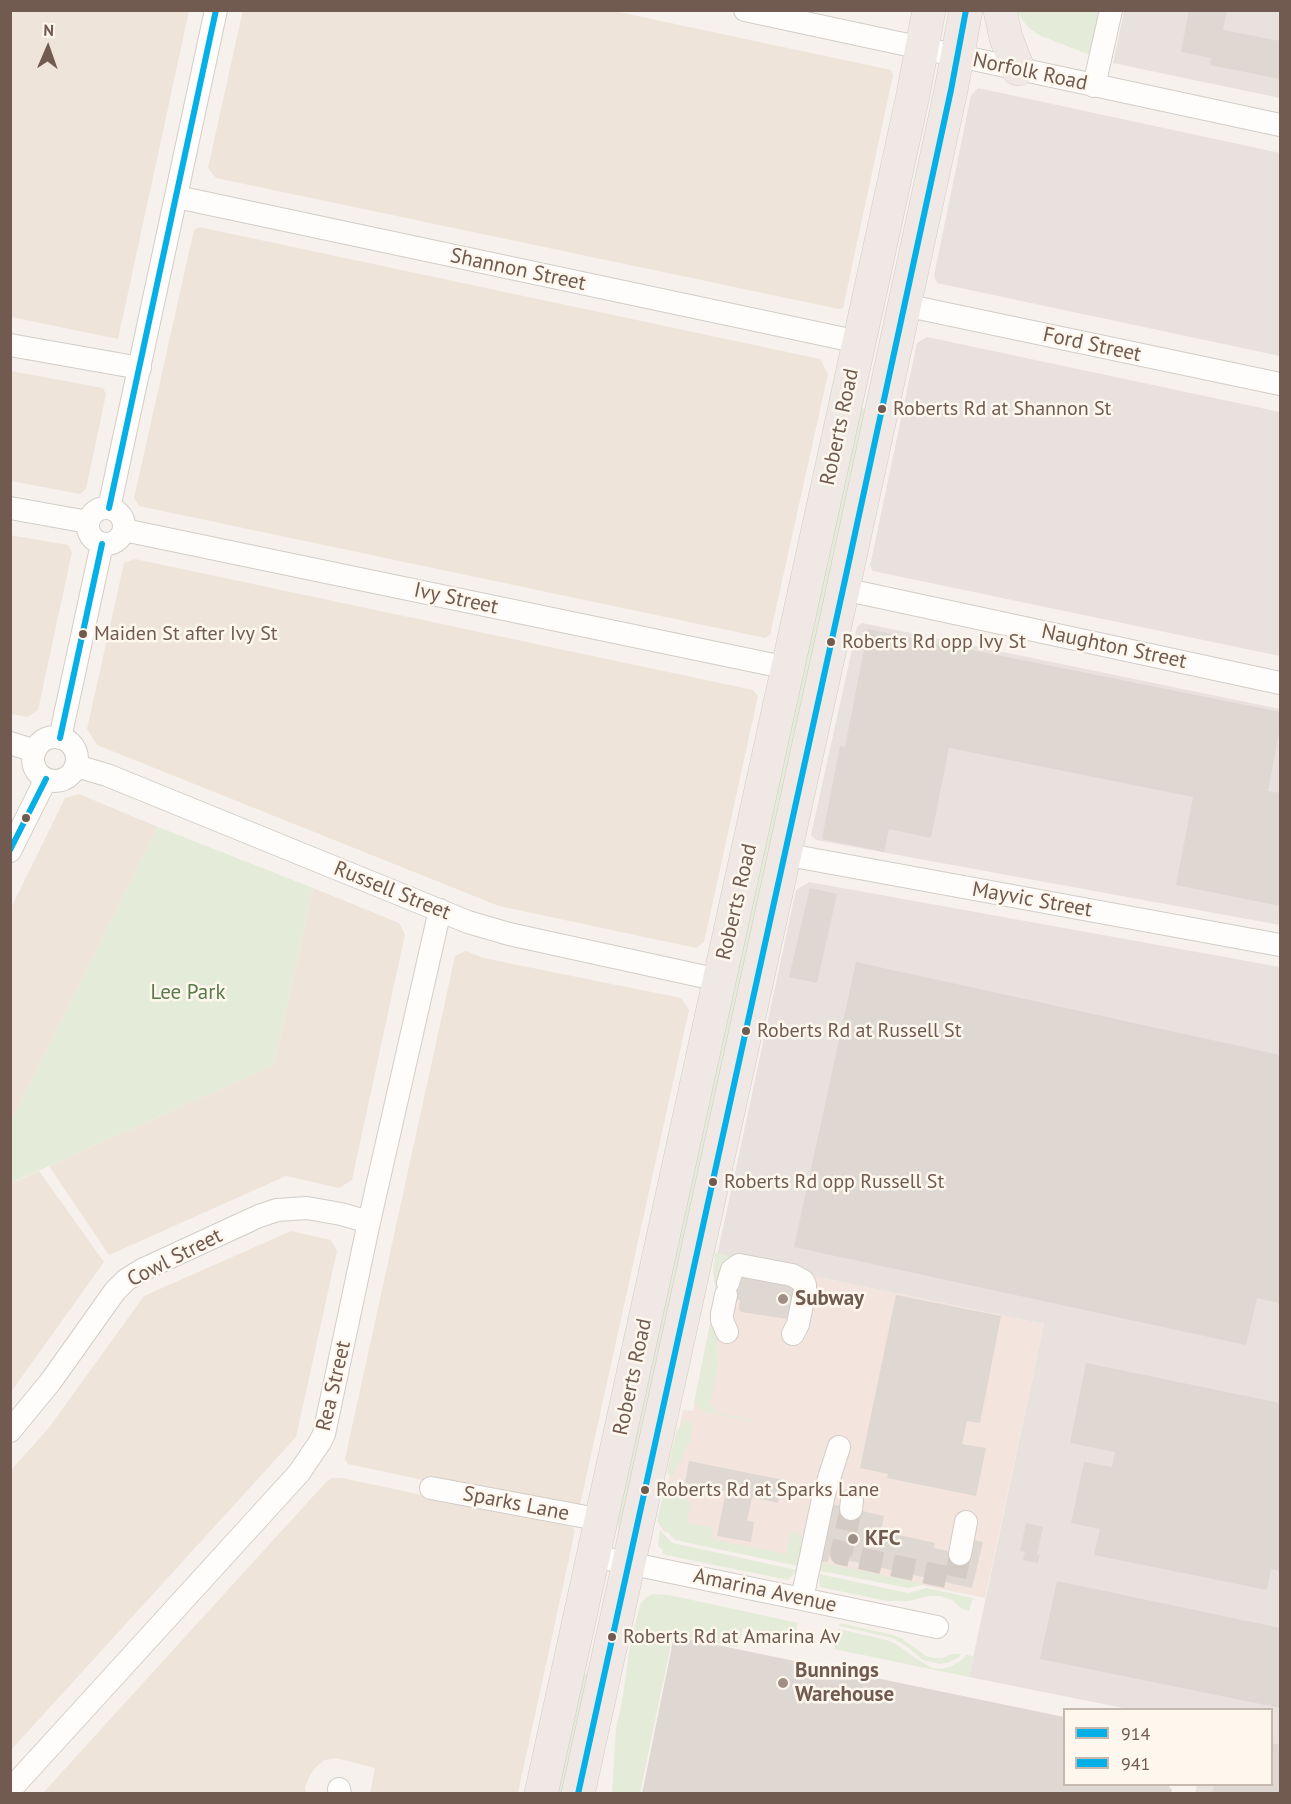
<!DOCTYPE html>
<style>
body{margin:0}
#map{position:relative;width:1291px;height:1804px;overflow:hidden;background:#f6f1ec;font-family:"PT Sans",sans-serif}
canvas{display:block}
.frame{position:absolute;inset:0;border:12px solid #715a4f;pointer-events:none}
.legend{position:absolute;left:1063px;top:1708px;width:210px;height:78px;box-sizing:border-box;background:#fdf7ee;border:2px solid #c5b8ae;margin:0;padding:8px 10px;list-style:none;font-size:18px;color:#715a4f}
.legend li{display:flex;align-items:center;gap:12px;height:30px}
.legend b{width:30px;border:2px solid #c5b8ae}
.north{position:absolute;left:18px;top:18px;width:60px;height:60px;-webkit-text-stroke:4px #fdf7ee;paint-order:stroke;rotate:2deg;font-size:16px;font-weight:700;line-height:24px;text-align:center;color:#715a4f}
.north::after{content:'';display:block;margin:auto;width:21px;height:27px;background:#715a4f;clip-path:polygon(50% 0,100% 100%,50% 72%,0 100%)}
</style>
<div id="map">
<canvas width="1291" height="1804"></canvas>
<div class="frame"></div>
<ul class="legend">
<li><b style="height:8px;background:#06b0e7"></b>914</li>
<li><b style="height:8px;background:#06b0e7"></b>941</li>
</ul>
<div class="north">N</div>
</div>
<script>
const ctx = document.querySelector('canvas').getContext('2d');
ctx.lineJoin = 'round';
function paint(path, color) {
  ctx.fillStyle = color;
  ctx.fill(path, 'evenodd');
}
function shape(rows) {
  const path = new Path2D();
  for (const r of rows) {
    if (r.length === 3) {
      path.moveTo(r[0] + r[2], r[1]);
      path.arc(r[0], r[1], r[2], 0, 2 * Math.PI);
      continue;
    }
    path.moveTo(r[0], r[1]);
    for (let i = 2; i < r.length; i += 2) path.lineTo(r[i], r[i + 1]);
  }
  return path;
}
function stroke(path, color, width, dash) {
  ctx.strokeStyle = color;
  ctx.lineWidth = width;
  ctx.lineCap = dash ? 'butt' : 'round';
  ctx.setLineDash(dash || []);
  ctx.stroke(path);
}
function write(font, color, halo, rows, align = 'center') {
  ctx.font = font + ' "PT Sans",sans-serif';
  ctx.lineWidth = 5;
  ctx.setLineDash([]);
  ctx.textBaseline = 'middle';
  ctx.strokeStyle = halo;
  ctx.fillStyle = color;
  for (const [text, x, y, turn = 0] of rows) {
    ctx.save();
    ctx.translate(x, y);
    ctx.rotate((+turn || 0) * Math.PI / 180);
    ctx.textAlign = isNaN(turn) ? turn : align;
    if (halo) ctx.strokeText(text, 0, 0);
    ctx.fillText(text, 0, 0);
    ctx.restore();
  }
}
paint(shape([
 [11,10,189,11,118,339,11,317],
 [243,10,614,11,891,70,893,75,843,308,839,309,216,178,208,168],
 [199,227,820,359,828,374,770,635,765,638,139,506,134,498,194,230],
 [11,371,103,388,106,394,86,489,80,494,11,481],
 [10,535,68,545,72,552,38,710,27,717,11,714],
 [135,559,753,690,758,696,704,942,696,948,499,906,97,745,87,729,124,563],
 [79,794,158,827,11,1122,11,908,65,798],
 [313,888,399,923,405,934,352,1180,339,1188,286,1176,109,1255,49,1166,274,1065],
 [466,951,483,958,681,998,689,1010,580,1505,573,1512,348,1464,345,1459,455,956],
 [39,1171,104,1262,11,1392,10,1182,12,1183],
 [291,1231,331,1240,337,1251,296,1437,11,1750,11,1470,48,1429,144,1296],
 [333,1478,342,1478,572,1527,575,1531,518,1793,370,1793,375,1768,336,1758,325,1760,317,1766,310,1775,305,1787,306,1793,42,1794,327,1481]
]), '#eee4da');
paint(shape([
 [717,1256,1044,1324,985,1598,664,1532,659,1524,683,1410,693,1411,721,1282]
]), '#f3e4de');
paint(shape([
 [1124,11,1280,11,1280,98,1113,63],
 [978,88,1280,153,1280,356,937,283,934,276,971,95],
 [927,337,1280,412,1280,656,873,571,870,566,917,343],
 [862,623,1280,709,1280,925,816,840,811,835,857,627],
 [809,882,1280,967,1280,1793,1195,1793,1197,1785,1272,1784,1272,1710,1128,1709,969,1677,1044,1324,717,1256,796,890]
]), '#e8e1dd');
paint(shape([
 [1017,11,1102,11,1093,56,1041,36,1030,29,1023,21],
 [857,407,868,409,619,1535,616,1511],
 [158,827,313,888,274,1065,11,1183,11,1122],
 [715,1253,734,1257,717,1319,718,1368,710,1404,715,1409,715,1412,753,1420,753,1422,706,1412,694,1403,716,1294,713,1270],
 [685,1419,691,1423,693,1428,690,1441,675,1472,672,1475,669,1475,667,1472,676,1432],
 [667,1492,689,1501,690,1505,687,1523,714,1528,712,1539,786,1554,791,1531,797,1532,800,1534,804,1544,798,1566,675,1540,657,1521,663,1495],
 [660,1530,672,1543,797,1570,788,1580,666,1555,662,1553,663,1550,658,1546],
 [818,1562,927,1584,908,1588,816,1570],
 [819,1574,908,1593,927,1588,973,1598,969,1611,962,1609,952,1600,940,1596,928,1596,909,1601,887,1601,820,1587],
 [653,1594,669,1595,798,1623,794,1639,743,1628,738,1647,673,1635,640,1793,612,1793,616,1729,623,1696,630,1645,640,1605,645,1598],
 [840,1623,893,1635,901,1638,926,1656,933,1658,942,1658,952,1654,961,1654,958,1658,949,1662,940,1664,932,1662,923,1660,909,1648,893,1638,839,1626],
 [838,1629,887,1640,896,1644,915,1658,932,1668,941,1669,950,1667,962,1660,966,1655,973,1656,969,1677,834,1649],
 [586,1673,590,1674,565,1793,554,1794,576,1688]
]), '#e4ebd8');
paint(shape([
 [1189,10,1227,10,1223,30,1280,41,1280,79,1210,65,1211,58,1181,52],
 [868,629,1280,712,1280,727,1268,791,1280,793,1280,906,1176,885,1193,797,949,748,931,838,889,829,884,852,822,839,840,746,845,747],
 [810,888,837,894,817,983,789,977],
 [856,962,1280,1055,1280,1303,1257,1298,1246,1345,794,1247],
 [737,1272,800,1285,788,1319,741,1312,739,1309,740,1300,731,1298],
 [896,1295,1001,1316,980,1423,967,1421,962,1444,986,1448,976,1496,887,1478,888,1474,860,1468],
 [1086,1363,1280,1403,1280,1571,1271,1569,1267,1590,1094,1555,1100,1529,1071,1523,1084,1462,1112,1467,1115,1452,1070,1443],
 [689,1461,783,1480,778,1503,752,1497,747,1521,754,1522,751,1542,717,1536,726,1491,685,1483],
 [832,1504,884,1516,881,1531,935,1543,934,1548,965,1555,969,1539,983,1542,972,1588,829,1556,828,1562,820,1561],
 [1026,1523,1043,1527,1037,1554,1040,1554,1038,1563,1023,1560,1025,1552,1020,1551],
 [1057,1581,1280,1628,1280,1708,1040,1659],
 [674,1636,1064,1717,1065,1785,1168,1785,1172,1790,1171,1794,642,1794],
 [1272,1743,1280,1745,1280,1794,1212,1794,1214,1785,1272,1785]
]), '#dfd7d2');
stroke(shape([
 [851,1509,841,1554,955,1579,960,1554]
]), '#d5cbc5', 22, [22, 11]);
const minor = shape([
 [745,10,1280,125],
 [1094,86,1111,10],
 [177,197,859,342],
 [904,305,1280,384],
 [10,345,140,368],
 [106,526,18],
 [10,508,88,522],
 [109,508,216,10],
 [124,530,788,668],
 [843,589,1280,683],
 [55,759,22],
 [60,738,102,544],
 [10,743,35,751],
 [76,766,107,775,468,922,509,934,719,980],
 [10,851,46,779],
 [783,854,1280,945],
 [728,1283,732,1270,739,1265,792,1275,803,1281,805,1285,805,1290,798,1324,793,1334],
 [726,1295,722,1314,722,1320,727,1332],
 [10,1431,51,1381,115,1291,126,1280,142,1270,259,1216,277,1210,307,1208,341,1214,369,1222],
 [431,1488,602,1520],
 [851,1509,852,1500],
 [960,1554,966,1522],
 [594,1556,937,1627],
 [802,1599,824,1494,839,1447],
 [339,1789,340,1794],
 [10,1790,299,1473,320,1442,324,1434,369,1222,440,910]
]);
const highway = shape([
 [1000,10,1006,38,1018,69],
 [541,1794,876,265,913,95,929,10],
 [578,1794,843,589,951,90,966,10]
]);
stroke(minor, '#d3cdc7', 24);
stroke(highway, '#d4ccc7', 34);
stroke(minor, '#fefdfc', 22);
stroke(highway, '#f0e8e5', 33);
stroke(shape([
 [578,1794,843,589,951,90,966,10]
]), '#06b0e7', 6);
stroke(shape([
 [109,508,216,10],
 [60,738,102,544],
 [10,850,46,779]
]), '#06b0e7', 6);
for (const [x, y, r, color] of [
 [882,409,5,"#715a4f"],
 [83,634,5,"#715a4f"],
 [831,642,5,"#715a4f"],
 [26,818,5,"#715a4f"],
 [746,1031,5,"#715a4f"],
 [713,1182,5,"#715a4f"],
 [783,1299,6,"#a08f86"],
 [645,1490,5,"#715a4f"],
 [853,1539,6,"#a08f86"],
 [612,1637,5,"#715a4f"],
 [783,1683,6,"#a08f86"]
]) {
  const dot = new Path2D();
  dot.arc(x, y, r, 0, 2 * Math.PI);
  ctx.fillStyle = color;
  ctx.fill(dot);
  stroke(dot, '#fdf7ee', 2);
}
write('20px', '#715a4f', '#fdf7ee', [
 ["Roberts Rd at Shannon St",893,409],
 ["Maiden St after Ivy St",94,634],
 ["Roberts Rd opp Ivy St",842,642],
 ["Roberts Rd at Russell St",757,1031],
 ["Roberts Rd opp Russell St",724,1182],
 ["Roberts Rd at Sparks Lane",656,1490],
 ["Roberts Rd at Amarina Av",623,1637]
], 'left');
write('21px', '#715a4f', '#fdf7ee', [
 ["Norfolk Road",1030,72,12],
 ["Shannon Street",518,270,12],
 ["Ford Street",1092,345,12],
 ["Roberts Road",840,427,-78],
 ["Ivy Street",456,599,12],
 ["Naughton Street",1114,647,12],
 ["Russell Street",392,891,22],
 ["Mayvic Street",1032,900,10],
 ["Roberts Road",737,902,-77],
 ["Cowl Street",175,1258,-27],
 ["Roberts Road",633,1377,-78],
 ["Rea Street",334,1386,-77],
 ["Sparks Lane",516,1504,11],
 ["Amarina Avenue",765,1591,12]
]);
write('21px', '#5a7a4b', '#fdf7ee', [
 ["Lee Park",188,993]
]);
write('bold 21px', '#715a4f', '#fdf7ee', [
 ["Subway",795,1299],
 ["KFC",865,1539],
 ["Bunnings",795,1671],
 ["Warehouse",795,1695]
], 'left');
</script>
